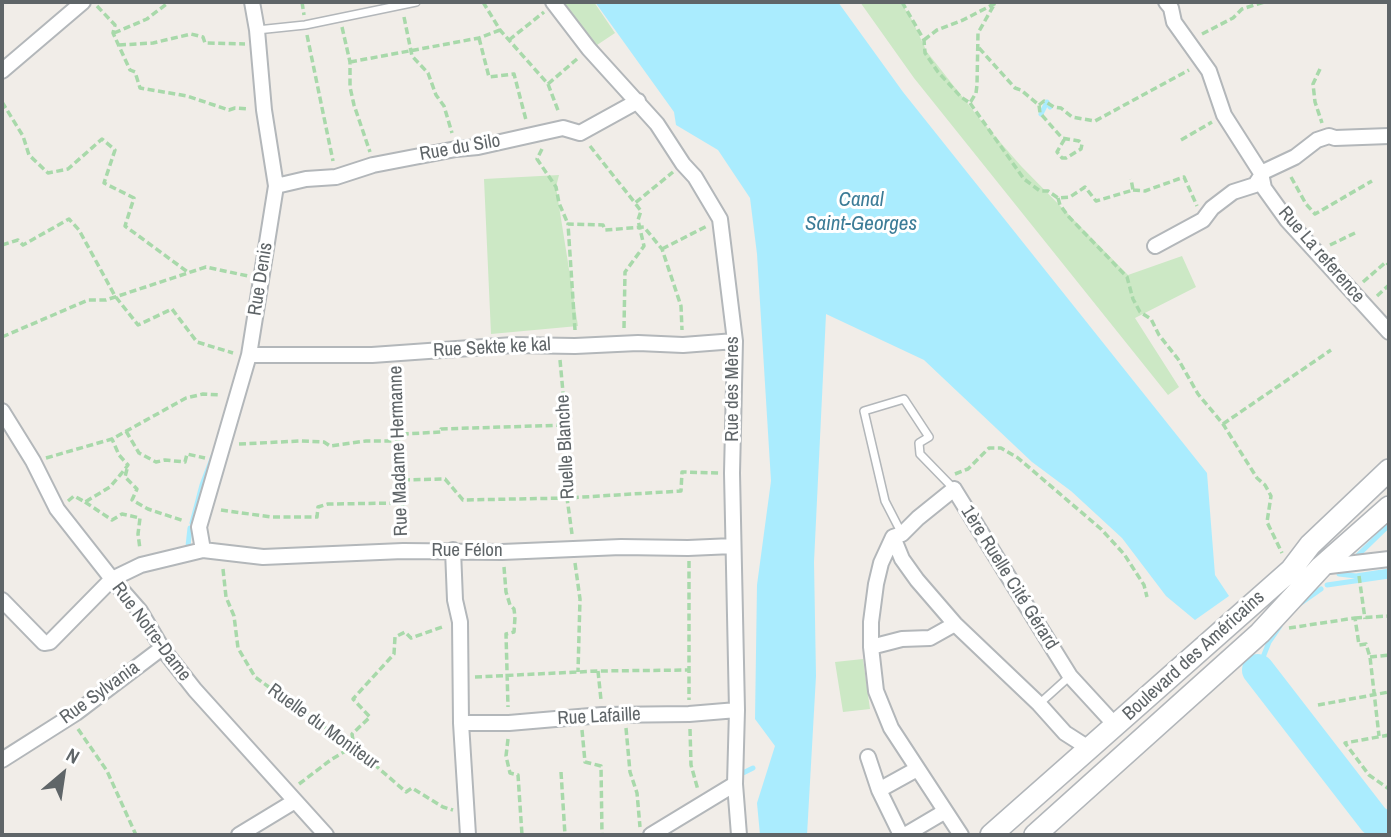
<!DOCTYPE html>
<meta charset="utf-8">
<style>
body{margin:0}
#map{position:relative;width:1391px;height:837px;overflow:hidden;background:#f1ede8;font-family:"Archivo Narrow",sans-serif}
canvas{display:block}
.frame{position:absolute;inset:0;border:4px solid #5f6568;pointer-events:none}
.north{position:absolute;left:28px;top:739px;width:70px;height:70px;-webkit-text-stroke:5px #fff;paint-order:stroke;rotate:29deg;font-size:19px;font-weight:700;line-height:28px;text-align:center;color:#5f6568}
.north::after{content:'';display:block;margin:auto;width:24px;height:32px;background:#5f6568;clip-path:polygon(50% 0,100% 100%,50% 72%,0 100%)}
</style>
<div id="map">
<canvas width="1391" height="837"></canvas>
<div class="frame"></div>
<div class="north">N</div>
</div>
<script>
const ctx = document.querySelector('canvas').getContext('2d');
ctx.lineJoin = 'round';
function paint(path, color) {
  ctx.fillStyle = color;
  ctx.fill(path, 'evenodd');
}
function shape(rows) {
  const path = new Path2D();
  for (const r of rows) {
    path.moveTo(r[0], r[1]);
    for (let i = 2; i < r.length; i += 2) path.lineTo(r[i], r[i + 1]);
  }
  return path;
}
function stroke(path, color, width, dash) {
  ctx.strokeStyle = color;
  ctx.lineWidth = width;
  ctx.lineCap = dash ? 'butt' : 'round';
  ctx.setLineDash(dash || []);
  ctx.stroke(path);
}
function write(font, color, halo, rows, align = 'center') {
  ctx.font = font + ' "Archivo Narrow",sans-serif';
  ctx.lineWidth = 6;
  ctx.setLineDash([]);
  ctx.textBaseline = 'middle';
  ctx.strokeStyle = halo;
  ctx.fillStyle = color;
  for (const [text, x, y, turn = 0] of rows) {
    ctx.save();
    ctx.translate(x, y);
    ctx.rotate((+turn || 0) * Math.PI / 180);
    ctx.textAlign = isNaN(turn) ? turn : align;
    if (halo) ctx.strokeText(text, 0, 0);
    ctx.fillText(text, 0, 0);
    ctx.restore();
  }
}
paint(shape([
 [568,2,594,2,615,33,594,47,565,4],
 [860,2,900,2,911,18,927,52,979,118,1021,166,1128,275,1182,256,1196,287,1135,318,1179,387,1168,395,914,78],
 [559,175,556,187,578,326,491,334,484,179],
 [863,659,870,709,843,712,835,662]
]), '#cce8c5');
paint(shape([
 [595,2,838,2,903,92,1207,473,1215,575,1229,596,1195,620,1166,596,1122,538,1071,491,1032,462,924,360,826,314,814,562,816,676,807,835,760,835,757,803,775,746,755,719,757,585,771,481,757,254,750,198,718,150,676,125,674,112]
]), '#aaecfe');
stroke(shape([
 [1041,114,1047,102,1050,107],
 [192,523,202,485,213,456],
 [188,546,190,528],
 [1354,559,1389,525],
 [1339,574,1356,576,1389,571],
 [1327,585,1389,576],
 [1301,603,1321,589],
 [1258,670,1269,642,1280,626],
 [737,776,753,768]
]), '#aaecfe', 5);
stroke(shape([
 [1258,670,1374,820,1389,830]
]), '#aaecfe', 32);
const service = shape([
 [257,30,305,25,416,2],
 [902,534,885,501,864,411,904,399,929,437,919,443,920,454,954,489],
 [1039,704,1070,676]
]);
const minor = shape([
 [553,2,589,49,657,124,683,164,695,177,720,219,735,341,732,473,737,710,735,784,739,835],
 [1166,2,1171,8,1174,22,1209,71,1224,115,1261,173,1264,188,1287,220,1389,332],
 [2,71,83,2],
 [276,186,306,179,336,177,373,165,456,149,478,147,563,128,580,133,638,101],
 [1155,246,1203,220,1212,208,1233,192,1255,185,1261,176,1261,173,1295,157,1317,140,1329,136,1335,138,1389,136],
 [249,355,372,355,513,345,575,346,638,343,683,345,735,341],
 [2,411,33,461,57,509,112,579,140,611,162,648,195,690,326,835],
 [893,537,902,559,917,580,955,624,1039,704,1065,733,1090,749],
 [203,550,199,527,249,355,276,186,264,110,257,30,252,2],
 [453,550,455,600,460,622,461,723,468,835],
 [1321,567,1389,559],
 [2,600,44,643,50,642,112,579,141,565,203,550,263,557,403,551,502,552,621,547,688,548,733,546],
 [871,647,902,639,930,638,955,624],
 [461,723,509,723,602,715,689,714,737,710],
 [868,757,879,790,917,769],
 [2,760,76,713,162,648],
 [879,790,901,835],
 [239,835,295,801],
 [651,835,735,784],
 [905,835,944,812],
 [961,835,891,728,876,691,871,647,871,622,876,584,881,563,893,537,902,534,918,518,954,489,1070,676,1116,726]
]);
const secondary = shape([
 [991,835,1291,570,1310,545,1389,470],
 [1035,835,1260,633,1321,567,1389,507]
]);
stroke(service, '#b3b7ba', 10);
stroke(minor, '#b3b7ba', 18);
stroke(secondary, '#b2b6ba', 24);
stroke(shape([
 [302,2,304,15],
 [483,2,500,30,548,84,559,113],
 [902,2,924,40,925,53,938,72,961,97,970,103,976,93,977,85,978,33,995,3],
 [97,6,115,25,113,33,130,70,135,72,140,88,187,96,229,110,235,108,248,109],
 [404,17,412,56,428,73,436,95,444,106,452,133],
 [342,27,350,62,350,87,354,105,370,152],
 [114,33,147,19,169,2],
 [1202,34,1233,18,1242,9,1264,2],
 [307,35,333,161],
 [479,38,489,77,514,74,526,120],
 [509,40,544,12],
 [924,40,937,30,963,20,998,2],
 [119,45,153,43,191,34,203,37,205,43,245,44],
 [979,48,1015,88,1021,90,1039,105,1040,113,1062,138,1079,141,1082,144,1081,149,1066,158,1062,158,1057,152,1064,140],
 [350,62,479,38,500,30],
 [1320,69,1313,84,1315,102,1322,123],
 [548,84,577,59],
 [2,102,23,136,29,155,48,173,68,169,102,139,115,150,104,183,134,198,125,226,189,273],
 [970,103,1024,179,1040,191,1048,191,1058,198,1070,197,1085,187,1096,201,1133,190,1131,179],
 [1039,105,1044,101,1054,107,1061,108,1072,117,1095,121,1189,70],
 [1181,140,1212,122],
 [590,146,635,203,673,172],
 [542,149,537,159,556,187,559,203,568,224],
 [1291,177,1306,204,1315,214,1372,181],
 [1133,190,1145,191,1184,177,1197,206],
 [1058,198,1060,205,1069,217,1127,277,1133,299,1140,312,1151,319,1159,335,1178,359,1198,394,1223,424,1257,478,1265,485,1271,496,1267,522,1282,553],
 [2,245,18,240,23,245,69,219,79,230,115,296,138,325,172,309,197,342,233,353],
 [1330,245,1355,233],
 [662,249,707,226],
 [1363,282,1386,262,1389,265],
 [1377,296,1389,285],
 [624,328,625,272,644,246,638,220,641,211,635,203],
 [575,330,568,224,603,225,605,230,644,227,662,249,681,306,682,330],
 [2,337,88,300,106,300,206,267,248,276],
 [560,360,566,425,567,498,572,534],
 [396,368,398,441,403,480,402,535],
 [1223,424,1331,350],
 [126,431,139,453,156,462,165,460,185,462,187,454,205,458],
 [239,444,300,441,324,442,330,446,366,441,398,441,403,434,441,432,441,429,566,425],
 [46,458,112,439,186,398,203,394,221,395],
 [127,469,125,477,137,489,132,500,148,509,184,521],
 [955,474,968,469,989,448,1001,448,1018,458,1101,529,1124,554,1144,585,1147,597],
 [403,480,445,479,463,500,567,498,681,491,682,472,719,473],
 [68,501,74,496,85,502,110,487,121,474,128,465,119,455,112,439],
 [85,502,112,520,122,514,140,518,138,534,140,549],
 [221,510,271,517,317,517,318,507,328,504,402,503],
 [689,561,689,700],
 [575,563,580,599,578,672],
 [504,567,506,592,510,605,514,609,515,617,514,632,506,634,508,707],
 [223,569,226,597,234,616,238,648,255,677,330,731,338,733,406,792,412,788,443,807,453,810],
 [1359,576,1365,619],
 [1355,618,1389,616],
 [1289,628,1355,618,1359,645,1366,644,1370,657,1379,736],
 [1370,657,1389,655],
 [598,671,601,700],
 [475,677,598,671,689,670],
 [1318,705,1389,692],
 [626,728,630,772,637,793,640,827],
 [78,729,107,771,136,835],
 [690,729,691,765,698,790],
 [582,730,585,762,601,766,602,835],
 [1389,735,1345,743,1369,775,1389,789],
 [508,739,506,756,510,773,518,775,522,835],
 [561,772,565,835],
 [299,784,332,759,354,746,352,734,370,717,353,699,394,654,395,637,405,632,411,638,445,626]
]), '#a8d9aa', 3.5, [7, 3.5]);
stroke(service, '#fff', 7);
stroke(minor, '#fff', 14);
stroke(secondary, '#fff', 21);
write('19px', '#5f6568', '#fff', [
 ["Rue du Silo",460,148,-10],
 ["Rue La reference",1321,255,49],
 ["Rue Denis",261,279,-81],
 ["Rue Sekte ke kal",492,348,-3],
 ["Rue des Mères",733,389,-90],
 ["Ruelle Blanche",566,447,-93],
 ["Rue Madame Hermanne",399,451,-92],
 ["Rue Félon",467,551],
 ["1ère Ruelle Cité Gérard",1009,578,58],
 ["Rue Notre-Dame",151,632,53],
 ["Boulevard des Américains",1194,656,-42],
 ["Rue Sylvania",100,693,-36],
 ["Rue Lafaille",599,717,-3],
 ["Ruelle du Moniteur",323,727,36]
]);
write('italic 21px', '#3c7c97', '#fff', [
 ["Canal",861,200],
 ["Saint-Georges",861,224]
]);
</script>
